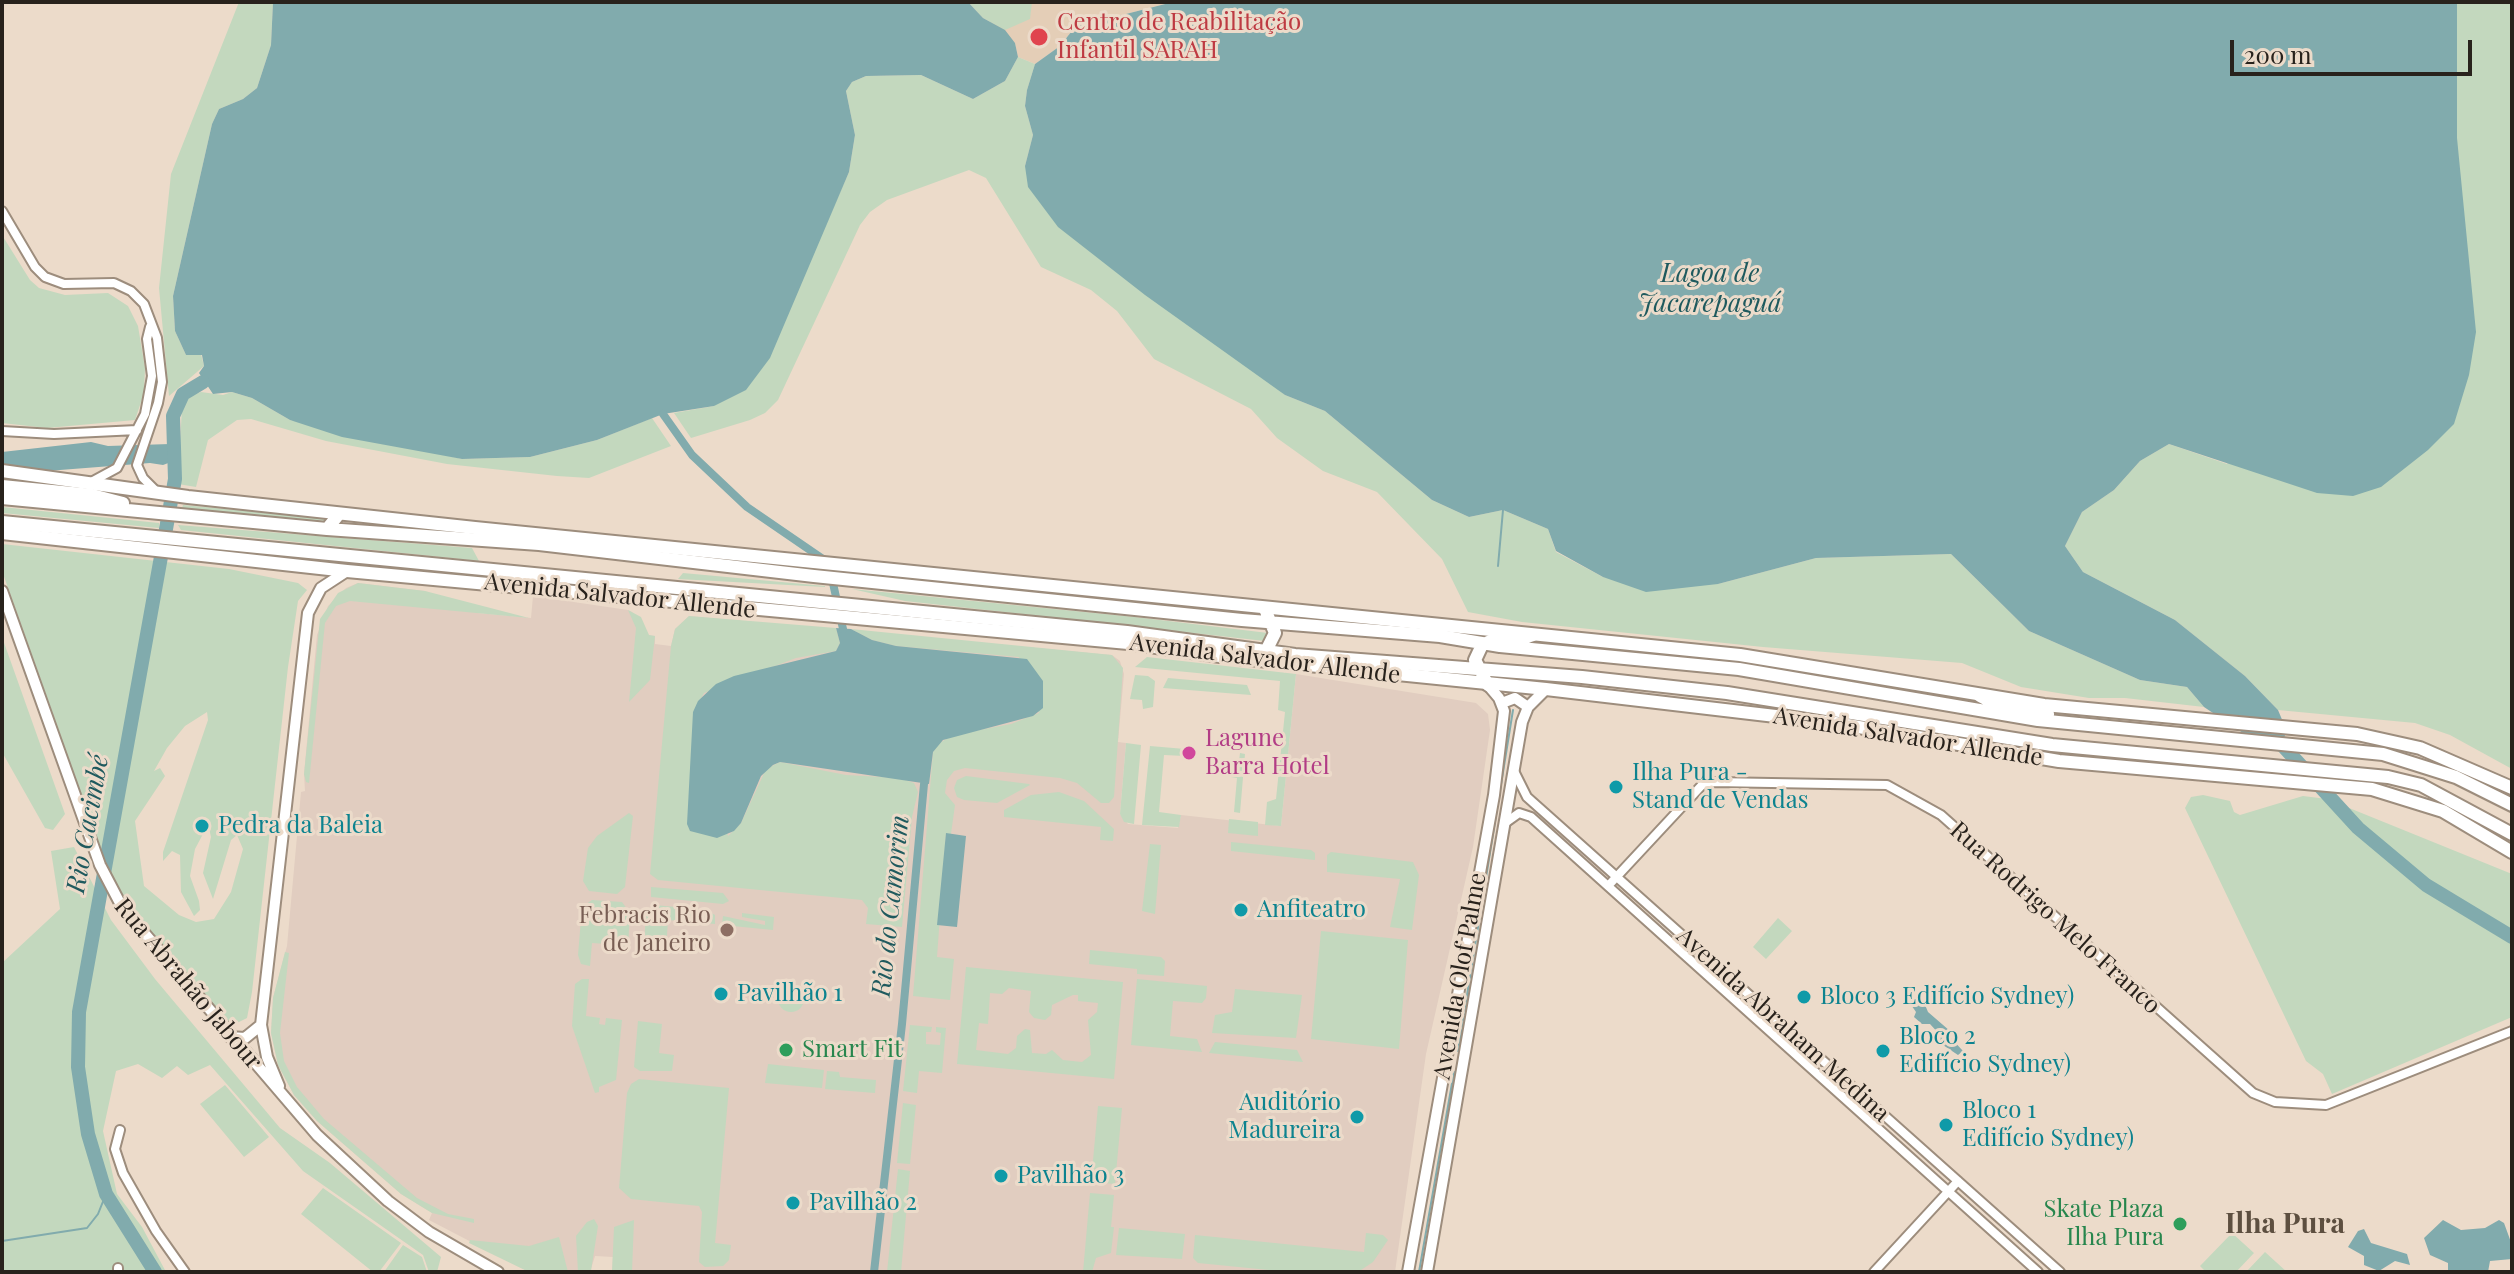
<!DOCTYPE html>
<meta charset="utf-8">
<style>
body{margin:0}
#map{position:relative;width:2514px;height:1274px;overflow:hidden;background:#ecdbca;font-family:"Playfair Display",serif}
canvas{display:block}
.frame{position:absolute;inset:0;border:4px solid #28221c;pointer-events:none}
.scale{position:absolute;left:2230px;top:40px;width:242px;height:36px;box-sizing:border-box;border:4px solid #28221c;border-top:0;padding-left:10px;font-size:24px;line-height:28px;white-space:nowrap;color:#28221c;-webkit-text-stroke:6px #ecdbca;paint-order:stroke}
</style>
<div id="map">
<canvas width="2514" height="1274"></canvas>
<div class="frame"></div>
<div class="scale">200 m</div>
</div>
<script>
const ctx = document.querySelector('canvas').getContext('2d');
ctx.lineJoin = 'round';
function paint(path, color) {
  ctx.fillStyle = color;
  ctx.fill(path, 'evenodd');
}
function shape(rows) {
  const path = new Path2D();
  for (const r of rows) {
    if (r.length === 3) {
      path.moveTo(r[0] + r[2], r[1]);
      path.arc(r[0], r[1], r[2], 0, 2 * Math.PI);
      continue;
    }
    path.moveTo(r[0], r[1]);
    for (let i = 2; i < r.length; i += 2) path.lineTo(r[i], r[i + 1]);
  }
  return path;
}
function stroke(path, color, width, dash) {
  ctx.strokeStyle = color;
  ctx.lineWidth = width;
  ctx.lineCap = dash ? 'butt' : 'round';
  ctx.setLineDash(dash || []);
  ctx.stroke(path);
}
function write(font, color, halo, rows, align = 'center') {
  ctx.font = font + ' "Playfair Display",serif';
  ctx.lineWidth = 6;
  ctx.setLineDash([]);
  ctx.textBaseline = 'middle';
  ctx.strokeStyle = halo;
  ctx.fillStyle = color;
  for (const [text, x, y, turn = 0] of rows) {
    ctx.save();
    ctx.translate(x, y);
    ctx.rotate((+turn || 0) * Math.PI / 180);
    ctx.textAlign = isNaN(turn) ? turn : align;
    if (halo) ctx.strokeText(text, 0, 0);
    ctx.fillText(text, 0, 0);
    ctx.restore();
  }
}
paint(shape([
 [358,583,425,591,478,613,531,618,533,596,628,610,632,612,639,634,655,636,655,644,671,646,675,629,689,616,1112,655,1120,661,1124,674,1118,742,1126,743,1120,814,1128,824,1178,828,1181,815,1281,826,1296,674,1476,703,1488,714,1490,730,1473,847,1426,1054,1395,1272,612,1272,613,1257,595,1256,590,1272,529,1272,429,1220,432,1213,401,1194,317,1121,294,1095,278,1065,271,1033,273,998,287,946,301,792,305,791,304,774,317,635,328,606,346,588]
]), '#e1cdc0');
paint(shape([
 [968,2,1173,2,1075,27,1060,46,1035,64,1018,57,1015,43]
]), '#e4ceb7');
paint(shape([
 [239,2,273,2,271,45,257,88,243,99,219,109,212,124,173,296,175,331,186,355,201,354,204,366,169,396,159,288,171,174],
 [968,2,1032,2,1030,19,1005,30,983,18],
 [2457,2,2512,2,2512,769,2450,735,2415,723,2278,710,2245,676,2175,620,2083,572,2065,546,2082,512,2114,490,2140,461,2169,444,2227,464,2457,138],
 [1018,57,1035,64,1027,90,1025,106,1033,135,1025,166,1285,395,1325,411,1432,500,1469,517,1503,510,1548,529,1556,552,1603,577,1718,584,1816,558,1951,554,2029,631,2140,680,2187,687,2204,707,2125,698,2089,698,2021,687,1962,663,1763,647,1522,622,1468,612,1442,559,1377,492,1323,471,1277,438,1251,409,1154,359,1117,311,1091,290,1041,267,986,178,969,170,887,200,870,212,860,225,778,400,765,413,750,420,691,438,674,413,714,406,813,253,849,172,855,135,846,91,852,82,866,76,921,75,973,99,1005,81],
 [2,235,30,280,39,288,65,295,108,293,128,306,138,326,145,368,144,393,135,420,47,428,2,423],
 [201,392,223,395,232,392,252,398,290,420,462,459,530,457,597,440,652,418,671,446,589,478,557,476,447,464,326,441,251,419,237,420,208,440,196,487,178,484,182,407,189,396],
 [183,505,323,518,326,521,181,511],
 [2,507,159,523,159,528,2,513],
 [178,525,472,548,479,561,181,530],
 [2,544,229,569,298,583,307,590,298,601,288,667,252,992,247,1018,237,1023,226,1022,135,915,108,869,2,571],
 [207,712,208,720,163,852,163,861,172,851,180,855,181,892,194,916,200,910,199,901,190,876,195,849,203,834,209,828,211,837,203,873,213,899,231,840,237,835,243,849,231,892,214,919,196,922,179,915,144,886,135,821,165,776,160,768,154,771,167,748,185,726],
 [180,545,389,563,666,594,763,600,831,608,830,612],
 [853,572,1248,611,1260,617,852,575],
 [683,573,825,586,825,587,678,579],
 [358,583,425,591,529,618,350,601,336,606,325,623,309,783,306,782,304,774,320,619,338,593],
 [852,589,1135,617,1268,633,1265,641,905,601],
 [628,610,641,617,649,635,655,636,650,680,629,702,636,628],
 [689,616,836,628,840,643,836,651,796,658,704,693,693,713,728,836,741,823,766,769,780,762,846,775,899,778,914,783,918,792,912,817,902,927,866,924,868,908,862,900,658,880,650,874,671,646,675,629],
 [851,629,1112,655,1123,668,1114,797,1109,803,1101,803,1077,783,1060,778,965,768,954,771,947,780,945,793,955,805,951,834,946,834,937,957,954,959,950,1000,913,996,933,752,938,744,953,735,1011,724,1039,713,1019,657,896,646,872,640],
 [2,637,65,814,53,830,45,828,2,752],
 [1147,657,1296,674,1281,826,1265,825,1267,802,1276,799,1285,712,1278,710,1280,681,1135,667],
 [1135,675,1148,676,1155,681,1153,707,1143,709,1142,700,1130,699],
 [1168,678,1247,685,1251,695,1163,688],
 [1126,743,1141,745,1134,824,1124,822,1120,814],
 [1150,746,1185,749,1185,756,1164,755,1159,812,1181,815,1179,827,1142,825],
 [1240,753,1245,754,1240,813,1234,812,1237,778,1231,777,1232,769,1238,769],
 [966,776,1029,784,1030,785,997,803,964,800,957,797,954,788,957,780],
 [1059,792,1084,801,1114,829,1113,841,1100,840,1101,827,1004,817,1004,810,1031,795],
 [2203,795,2230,801,2234,812,2240,815,2303,796,2327,799,2512,874,2512,1017,2332,1094,2323,1074,2306,1061,2185,808,2191,797],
 [629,813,633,816,625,887,617,894,589,891,583,881,588,848,597,836],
 [1229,819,1258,822,1258,836,1228,833],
 [1231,842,1311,850,1315,853,1315,860,1231,851],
 [1150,844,1161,845,1155,914,1142,911],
 [74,847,111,920,155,979,280,1128,330,1163,441,1257,437,1272,429,1272,423,1255,303,1171,210,1065,188,1075,177,1066,162,1078,138,1064,116,1071,103,1131,117,1194,142,1227,166,1272,2,1272,2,963,60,909,51,851],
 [1331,852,1413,862,1419,875,1412,930,1390,927,1400,879,1327,872,1327,855],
 [651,887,723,893,729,901,723,904,651,897],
 [592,900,622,902,630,913,628,946,613,945,613,938,607,938,606,944,592,943,590,966,581,964,578,955,582,907],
 [655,905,706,910,715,915,715,924,668,920,666,950,644,948,646,911],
 [742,913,774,917,773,930,722,925,723,916,765,925,765,921,742,917],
 [1778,918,1792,931,1766,959,1753,947],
 [1321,931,1408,940,1399,1049,1311,1039],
 [1090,950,1161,957,1165,961,1164,976,1137,974,1137,969,1089,964],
 [285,952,289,953,280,1033,284,1061,297,1087,324,1119,417,1198,448,1214,474,1219,474,1223,432,1213,401,1194,317,1121,294,1095,278,1065,271,1033,273,998],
 [966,967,1123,982,1114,1079,957,1064],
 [1009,988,1031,991,1029,1012,1034,1018,1045,1020,1051,1015,1052,1005,1073,995,1078,995,1078,1001,1098,1003,1097,1012,1088,1020,1091,1055,1082,1062,1063,1060,1052,1050,1046,1054,1032,1053,1030,1030,1025,1029,1017,1036,1016,1048,1008,1054,976,1050,979,1023,988,1024,990,993,1002,994],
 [582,979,589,979,586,1016,600,1018,599,1024,605,1025,606,1018,622,1020,616,1080,599,1087,599,1092,595,1093,572,1026,575,984],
 [1137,979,1207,986,1206,998,1202,1003,1173,1001,1170,1036,1197,1039,1202,1052,1131,1045],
 [791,999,13],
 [1235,989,1302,995,1296,1038,1212,1033,1215,1015,1232,1012],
 [638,1021,662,1024,659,1053,674,1055,672,1071,640,1071,634,1067],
 [910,1025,932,1027,931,1032,926,1032,926,1044,940,1045,941,1033,936,1032,936,1027,946,1028,942,1073,919,1071,917,1093,903,1091],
 [1215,1042,1297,1050,1303,1062,1209,1053],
 [768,1064,824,1070,822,1088,765,1083],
 [827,1071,839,1072,840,1077,876,1080,875,1093,825,1089],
 [639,1079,729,1088,715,1243,731,1245,729,1260,723,1266,705,1267,699,1262,702,1212,699,1206,631,1199,619,1188,627,1093,631,1084],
 [225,1085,269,1137,244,1157,200,1104],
 [903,1103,916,1105,910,1164,897,1163],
 [1098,1106,1122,1108,1115,1184,1091,1182],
 [898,1169,910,1171,901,1272,887,1272],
 [323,1188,401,1243,379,1272,373,1272,301,1214],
 [1090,1193,1114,1195,1111,1227,1114,1227,1111,1253,1096,1258,1092,1272,1083,1272],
 [594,1219,598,1226,591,1271,578,1272,576,1236,587,1222],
 [634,1220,632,1272,612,1272,614,1227],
 [1119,1228,1185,1234,1182,1259,1116,1255],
 [1366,1233,1383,1235,1388,1240,1373,1262,1358,1272,1289,1272,1198,1263,1193,1258,1195,1235,1364,1252],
 [2232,1233,2254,1253,2236,1272,2206,1272,2200,1266],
 [559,1237,568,1272,529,1272,469,1243,470,1240,529,1246],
 [403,1245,422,1257,427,1272,384,1272],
 [2265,1252,2287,1272,2246,1272]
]), '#c3d8be');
paint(shape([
 [273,2,968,2,983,18,1005,30,1015,43,1018,57,1005,81,973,99,921,75,866,76,852,82,846,91,855,135,849,172,770,358,746,390,714,406,663,414,597,440,530,457,462,459,342,437,290,420,252,398,232,392,213,394,199,373,204,366,202,355,186,355,175,331,173,296,212,124,219,109,243,99,257,88,271,45],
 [1173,2,2457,2,2457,138,2476,332,2469,375,2454,424,2428,450,2381,487,2353,496,2317,493,2169,444,2140,461,2114,490,2082,512,2065,546,2083,572,2175,620,2245,676,2278,710,2286,729,2283,746,2246,735,2204,707,2187,687,2140,680,2029,631,1951,554,1816,558,1718,584,1646,592,1603,577,1556,551,1548,529,1503,510,1469,517,1432,500,1325,411,1285,395,1145,295,1058,227,1028,187,1025,166,1033,135,1025,106,1027,90,1035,64,1060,46,1075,27],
 [91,442,108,446,170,444,171,462,163,465,150,463,47,471,2,468,2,452],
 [836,628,851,629,872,640,896,646,1027,659,1043,681,1043,708,1033,716,943,740,933,752,929,784,780,762,773,765,761,776,741,823,734,831,717,838,690,831,687,824,693,712,698,701,716,684,734,676,836,651,840,643],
 [946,833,966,836,957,927,937,925],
 [1905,996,1923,1000,1928,1012,1950,1031,1950,1037,1963,1051,1958,1055,1940,1043,1941,1036,1930,1024,1922,1024,1914,1017,1916,1012],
 [2443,1220,2461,1230,2485,1228,2499,1220,2504,1223,2512,1245,2512,1259,2490,1261,2488,1272,2448,1272,2448,1263,2430,1255,2424,1238],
 [2364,1229,2371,1243,2407,1254,2410,1265,2395,1261,2379,1271,2364,1265,2364,1256,2348,1247,2358,1231]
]), '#81abad');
stroke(shape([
 [1498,566,1503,510],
 [1458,1051,1513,710],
 [2,1241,87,1228,98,1214,106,1194],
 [1419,1272,1454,1072]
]), '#81abad', 2);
stroke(shape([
 [663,414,692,455,747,507,823,559,831,574,843,629],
 [874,1272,902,1024,924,784]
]), '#81abad', 8);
stroke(shape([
 [2283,746,2358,828,2426,885,2512,937],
 [155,1272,106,1194,88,1134,78,1067,79,1012,175,479,173,416,183,394,203,382]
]), '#81abad', 14);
const minor = shape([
 [2,211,35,267,45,277,64,284,114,283,131,291,144,304,157,338,162,382,158,403,137,465,143,478,156,491],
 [2,431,54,434,137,430],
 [93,481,117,468,145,414,152,376,147,339,150,327],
 [1514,771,1527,797,2060,1272],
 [1505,823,1519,813,1531,817,2038,1272],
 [1608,886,1702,785,1714,782,1887,785,1941,815,2253,1093,2275,1102,2326,1105,2512,1031],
 [120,1130,115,1149,123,1173,156,1231,185,1272],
 [118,1272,118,1268],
 [1874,1272,1958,1181]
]);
const tertiary = shape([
 [2,591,100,865,122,907,317,1135,388,1201,429,1232,498,1272],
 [1502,703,1515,698,1528,707],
 [230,1037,245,1038,261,1025],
 [279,1086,267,1057,261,1025,308,613,321,588,347,571],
 [1408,1272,1494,795,1504,711,1499,698,1488,685],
 [1427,1272,1522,722,1528,707,1546,689]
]);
const primary = shape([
 [2,471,188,497,475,528,1740,655,2044,705,2357,734,2420,748,2512,788],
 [2,533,347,571,1128,643,1220,656],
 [1239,658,1546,689,1835,723,2059,761,2372,789,2443,811,2512,852]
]);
const trunk = shape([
 [2,486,92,495,123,503],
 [2,498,327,529,539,544,814,576,1242,620,1440,636,1500,646,1739,669,2038,720,2383,754,2456,777,2512,805],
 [2,522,1127,632,1295,655,1582,677,1727,693,2052,745,2388,777,2421,785,2512,834],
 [327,529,339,514],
 [1211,654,1227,652,1253,655,1267,649,1275,633,1265,609],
 [1488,685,1475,660,1482,645,1499,637,1518,640,1533,635],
 [1980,696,1993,703,2048,714]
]);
stroke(minor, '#9d8d7d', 12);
stroke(tertiary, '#9d8d7d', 14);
stroke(primary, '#9d8d7d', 16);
stroke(trunk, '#9d8d7d', 16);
stroke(minor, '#fff', 8);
stroke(tertiary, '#fff', 10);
stroke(primary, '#fff', 12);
stroke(trunk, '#fff', 12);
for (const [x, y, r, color] of [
 [1039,37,10,"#e0444e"],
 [1189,753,8,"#d1479c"],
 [1616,787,8,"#0f9aa8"],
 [202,826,8,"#0f9aa8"],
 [1241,910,8,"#0f9aa8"],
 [727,930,8,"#8d6e63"],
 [721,994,8,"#0f9aa8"],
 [1804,997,8,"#0f9aa8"],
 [786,1050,8,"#2e9e5b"],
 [1883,1051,8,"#0f9aa8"],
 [1357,1117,8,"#0f9aa8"],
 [1946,1125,8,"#0f9aa8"],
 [1001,1176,8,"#0f9aa8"],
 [793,1203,8,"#0f9aa8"],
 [2180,1224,8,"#2e9e5b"]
]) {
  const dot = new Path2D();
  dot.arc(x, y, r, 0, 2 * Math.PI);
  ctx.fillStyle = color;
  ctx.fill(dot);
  stroke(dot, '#ecdbca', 3);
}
write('24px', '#be3a42', '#ecdbca', [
 ["Centro de Reabilitação",1057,23],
 ["Infantil SARAH",1057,51]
], 'left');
write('24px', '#28221c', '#ecdbca', [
 ["Avenida Salvador Allende",620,596,6],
 ["Avenida Salvador Allende",1265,659,7],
 ["Avenida Salvador Allende",1908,737,9],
 ["Rua Rodrigo Melo Franco",2055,918,42],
 ["Avenida Olof Palme",1460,976,-80],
 ["Rua Abrahão Jabour",188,984,50],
 ["Avenida Abraham Medina",1783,1025,42]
]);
write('24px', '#b23c85', '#ecdbca', [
 ["Lagune",1205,739],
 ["Barra Hotel",1205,767]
], 'left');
write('24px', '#0d838f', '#ecdbca', [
 ["Ilha Pura -",1632,773],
 ["Stand de Vendas",1632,801],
 ["Pedra da Baleia",218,826],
 ["Anfiteatro",1257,910],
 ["Pavilhão 1",737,994],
 ["Bloco 3 Edifício Sydney)",1820,997],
 ["Bloco 2",1899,1037],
 ["Edifício Sydney)",1899,1065],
 ["Auditório",1341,1103,"right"],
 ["Madureira",1341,1131,"right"],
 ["Bloco 1",1962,1111],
 ["Edifício Sydney)",1962,1139],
 ["Pavilhão 3",1017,1176],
 ["Pavilhão 2",809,1203]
], 'left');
write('24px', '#785e54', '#ecdbca', [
 ["Febracis Rio",711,916],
 ["de Janeiro",711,944]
], 'right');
write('24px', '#27864d', '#ecdbca', [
 ["Smart Fit",802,1050],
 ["Skate Plaza",2164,1210,"right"],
 ["Ilha Pura",2164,1238,"right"]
], 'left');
write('italic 26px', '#1f5a5e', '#ecdbca', [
 ["Lagoa de",1710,274],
 ["Jacarepaguá",1710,304],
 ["Rio Cacimbé",88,824,-80],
 ["Rio do Camorim",891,906,-84]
]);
write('bold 28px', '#5d4f40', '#ecdbca', [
 ["Ilha Pura",2285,1224]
]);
</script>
